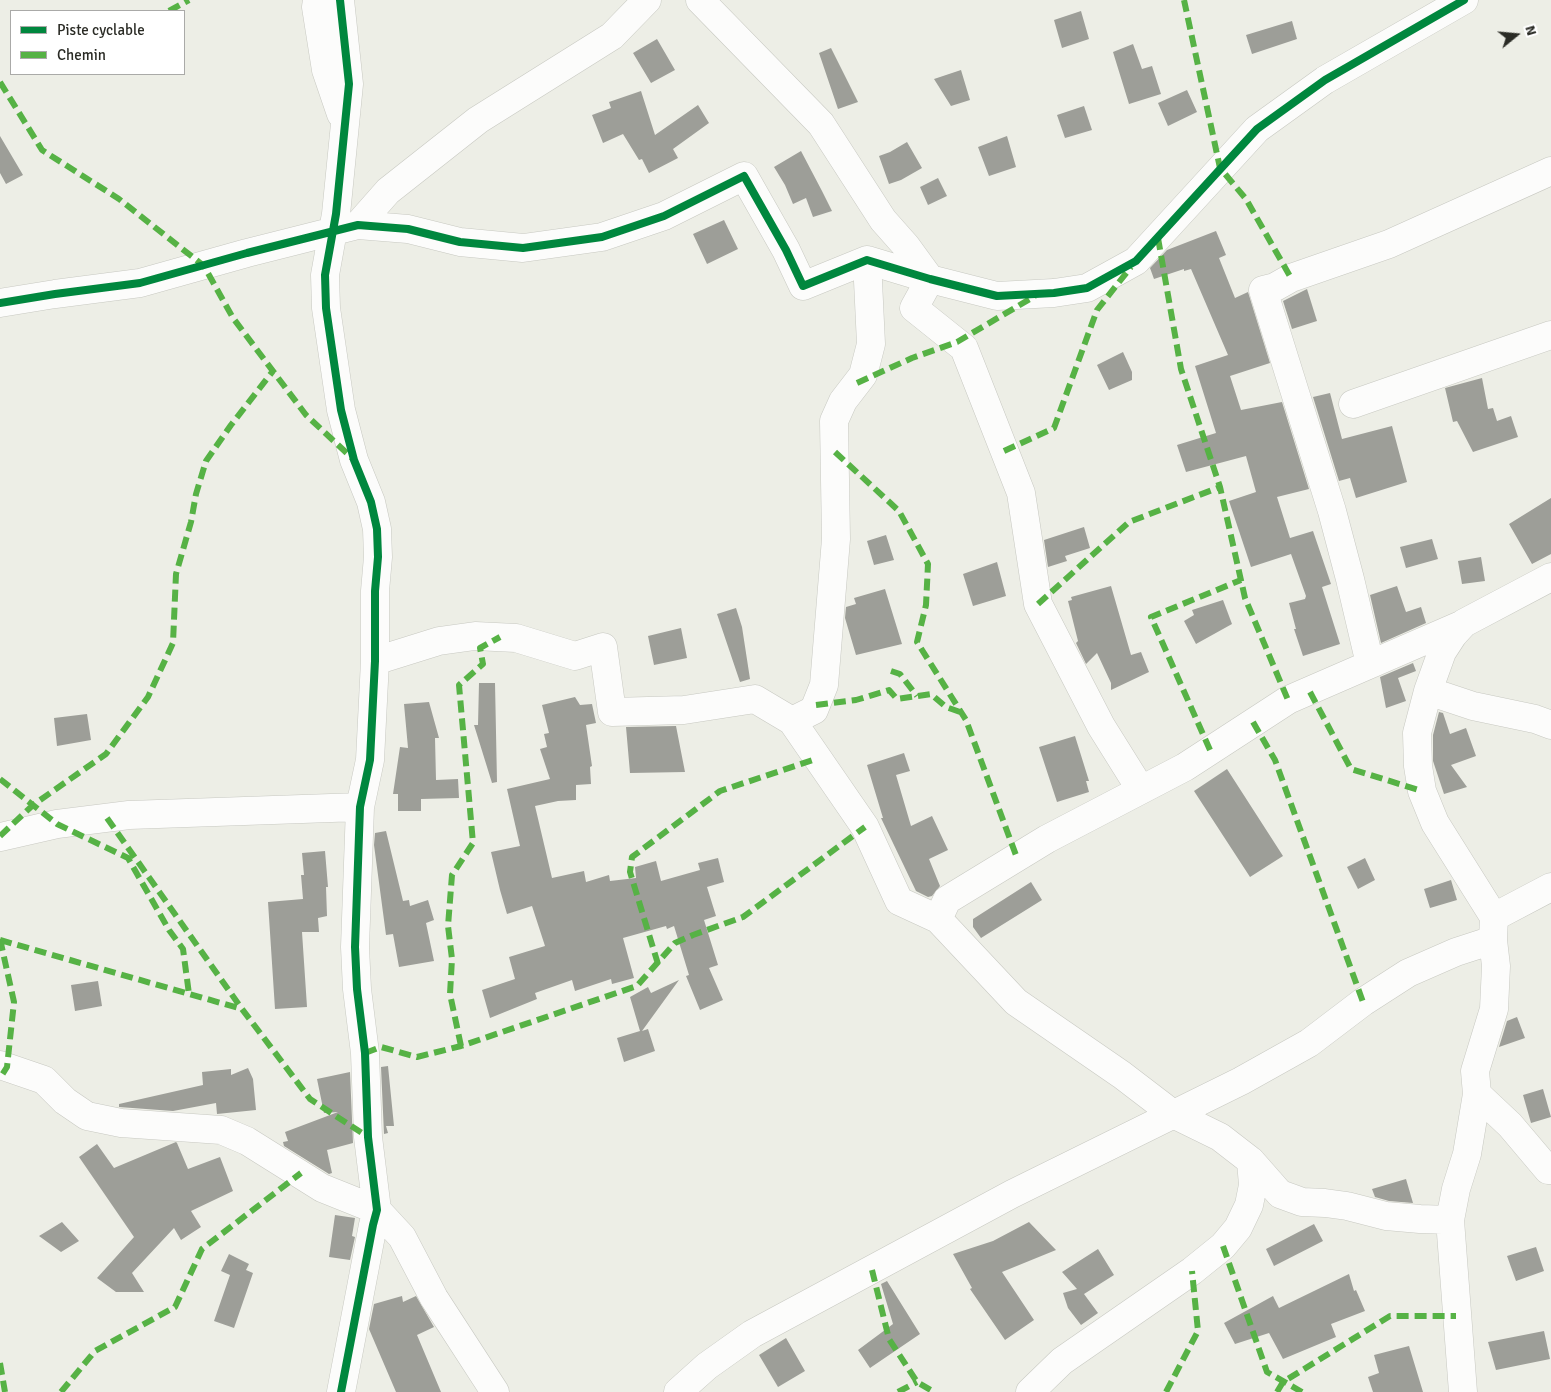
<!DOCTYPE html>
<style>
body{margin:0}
#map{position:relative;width:1551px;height:1392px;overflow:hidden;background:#edeee6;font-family:Signika,sans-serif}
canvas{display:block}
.legend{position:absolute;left:10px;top:10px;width:175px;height:65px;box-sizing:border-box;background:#fff;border:1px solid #aaaaa8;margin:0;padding:6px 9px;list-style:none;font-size:15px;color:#2a2b25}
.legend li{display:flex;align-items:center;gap:10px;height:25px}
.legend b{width:25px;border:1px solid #aaaaa8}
.north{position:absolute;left:1491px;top:10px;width:50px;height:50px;-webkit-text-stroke:4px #fff;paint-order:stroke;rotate:73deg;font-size:14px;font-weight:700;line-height:20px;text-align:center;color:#2a2b25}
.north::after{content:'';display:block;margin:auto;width:18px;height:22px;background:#2a2b25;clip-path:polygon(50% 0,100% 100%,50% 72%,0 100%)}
</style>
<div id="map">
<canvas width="1551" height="1392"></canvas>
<ul class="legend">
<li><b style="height:6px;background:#00873e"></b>Piste cyclable</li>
<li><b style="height:6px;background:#56b245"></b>Chemin</li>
</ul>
<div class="north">N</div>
</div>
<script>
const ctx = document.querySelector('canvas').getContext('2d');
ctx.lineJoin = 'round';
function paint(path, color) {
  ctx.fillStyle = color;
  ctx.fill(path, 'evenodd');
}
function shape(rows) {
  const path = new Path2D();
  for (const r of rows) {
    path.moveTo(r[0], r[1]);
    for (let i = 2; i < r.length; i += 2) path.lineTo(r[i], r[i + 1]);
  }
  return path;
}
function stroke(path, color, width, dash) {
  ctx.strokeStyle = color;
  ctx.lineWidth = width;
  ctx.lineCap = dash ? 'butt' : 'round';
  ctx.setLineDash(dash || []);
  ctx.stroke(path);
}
paint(shape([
 [1081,11,1089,39,1062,48,1054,20],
 [1292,21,1297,39,1252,54,1246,35],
 [657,39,675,70,651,83,633,53],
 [1133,44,1142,69,1152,66,1161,94,1129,104,1113,52],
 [831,48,858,102,838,109,819,53],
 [961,70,970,100,951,106,934,79],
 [1187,90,1197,112,1168,126,1158,103],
 [641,91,655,135,698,105,709,123,673,149,678,158,649,173,642,159,639,160,623,134,603,143,592,115,611,108,609,102],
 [1084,106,1092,130,1065,138,1057,115],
 [0,136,23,175,6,184,0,173],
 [1007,136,1016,167,989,176,978,147],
 [907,142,922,168,901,180,889,184,879,156,890,152],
 [801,151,822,191,832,211,813,217,806,198,793,204,785,185,774,167],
 [938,178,947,196,928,205,920,187],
 [724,220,738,249,707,264,693,234],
 [1216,231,1226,255,1219,258,1235,298,1248,292,1270,363,1230,376,1241,410,1282,402,1309,489,1277,497,1290,538,1313,531,1331,584,1322,587,1340,644,1303,656,1294,629,1296,629,1289,603,1305,599,1306,596,1291,554,1251,567,1229,501,1256,492,1246,456,1186,472,1177,445,1216,433,1195,366,1228,355,1191,269,1184,271,1184,269,1154,279,1150,268,1167,250],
 [1307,289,1317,321,1292,329,1283,301],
 [1123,352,1132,372,1132,380,1109,390,1097,365],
 [1482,378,1488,409,1493,408,1497,421,1511,416,1518,437,1473,452,1457,421,1453,422,1445,388],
 [1330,393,1342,439,1392,426,1407,482,1356,498,1350,478,1339,481,1313,397],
 [1551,498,1551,554,1532,564,1509,524],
 [1084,527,1090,548,1065,556,1067,561,1048,567,1044,540],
 [886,535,894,560,874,565,867,541],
 [1432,539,1438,559,1406,568,1400,547],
 [1481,557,1485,581,1462,584,1458,561],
 [997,562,1006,596,973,606,963,574],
 [1111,586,1131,655,1141,652,1149,672,1111,690,1111,683,1097,653,1086,664,1076,643,1078,641,1068,601,1072,600,1071,597],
 [1397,586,1406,612,1421,607,1426,623,1381,643,1370,595],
 [885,589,902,644,856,655,845,618,846,607,856,604,854,598],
 [1223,600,1232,624,1196,644,1184,621,1194,615,1192,610],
 [736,608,742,627,750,679,740,682,717,614],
 [681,628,687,658,654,665,648,636],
 [1413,663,1416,671,1398,678,1406,701,1386,708,1380,677],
 [479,683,495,683,497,782,492,783,474,725,478,725],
 [575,697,580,705,592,704,596,723,586,725,592,766,590,767,591,784,576,785,576,800,558,801,535,806,552,878,584,871,586,882,609,875,610,881,636,878,635,867,656,861,661,881,700,870,698,863,718,858,724,882,707,887,716,916,704,920,718,965,709,968,723,1000,700,1010,686,976,689,975,674,926,667,929,666,926,623,938,634,978,612,984,611,979,575,991,572,980,535,993,537,999,490,1018,482,990,515,979,509,957,545,946,532,906,507,914,500,890,491,852,520,846,507,789,550,779,540,749,547,747,544,734,549,733,542,705],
 [429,702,439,738,435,738,436,780,458,779,459,798,421,799,421,811,398,811,398,794,393,794,400,747,408,748,404,704],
 [1439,712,1443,713,1450,734,1466,728,1476,756,1451,765,1467,787,1444,794,1433,761,1433,735],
 [87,714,91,740,57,746,54,718],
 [676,726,685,772,630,773,626,727],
 [1075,736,1089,781,1086,781,1089,792,1057,802,1039,747],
 [904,753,910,771,896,775,911,826,932,816,948,850,929,859,940,886,932,896,928,897,916,891,881,818,883,818,867,765],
 [1227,769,1283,856,1250,877,1194,791],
 [386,831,403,901,409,900,410,906,428,900,434,920,426,923,434,961,399,967,393,934,386,935,374,845,375,833],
 [325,851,328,887,326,887,327,916,318,918,319,932,302,932,307,1007,275,1009,268,902,303,899,301,875,304,875,302,853],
 [1365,858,1375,880,1358,889,1347,867],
 [1451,880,1457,900,1430,908,1424,889],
 [1031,882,1042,900,981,938,973,927,973,919],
 [679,980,642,1031,648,1029,655,1051,624,1062,617,1038,640,1031,630,997,648,987,651,993],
 [98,981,102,1006,75,1011,71,985],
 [1517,1017,1525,1038,1499,1047,1507,1021],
 [388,1066,394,1126,386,1126,388,1133,384,1134,381,1067],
 [248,1068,253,1079,256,1110,217,1114,216,1103,173,1111,119,1107,119,1104,203,1085,202,1072,231,1069,231,1075],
 [350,1072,353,1143,327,1150,332,1173,329,1174,284,1146,283,1142,288,1141,285,1132,338,1112,324,1113,317,1079],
 [1543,1089,1551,1117,1531,1123,1523,1095],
 [176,1142,177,1143,188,1169,220,1157,233,1191,191,1211,201,1227,181,1240,174,1228,132,1273,144,1292,116,1292,97,1278,134,1237,79,1157,97,1144,114,1168],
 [1406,1179,1413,1203,1389,1201,1375,1197,1372,1189],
 [335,1215,355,1218,352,1236,355,1237,350,1260,329,1257],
 [62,1222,79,1241,61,1252,39,1236],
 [1029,1222,1056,1250,1002,1272,1034,1320,1005,1340,970,1289,972,1288,953,1254,993,1241],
 [1314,1224,1323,1241,1274,1266,1266,1249],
 [1536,1247,1544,1271,1516,1281,1507,1256],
 [1098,1249,1114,1275,1084,1294,1098,1313,1081,1325,1068,1308,1063,1293,1077,1289,1062,1272],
 [229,1254,249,1264,246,1270,253,1273,234,1328,214,1321,230,1275,221,1271],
 [1349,1274,1354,1291,1356,1290,1365,1311,1331,1324,1336,1337,1283,1359,1269,1333,1235,1344,1224,1323,1273,1296,1279,1308],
 [887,1281,920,1334,870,1368,858,1350,893,1324,881,1284],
 [402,1296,403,1302,416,1296,434,1327,417,1335,441,1392,396,1392,369,1329,374,1304],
 [1544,1331,1550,1359,1496,1370,1488,1342],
 [786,1338,805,1371,778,1387,759,1355],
 [1409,1346,1423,1392,1373,1392,1368,1377,1379,1373,1374,1355]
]), '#9d9e98');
const minor = shape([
 [317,0,316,7,326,70,341,114],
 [340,0,349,84,336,214,325,275,326,308,341,410,354,460,371,502,377,529,378,557,375,591,375,661,370,760,360,807,355,947,357,989,365,1053,368,1137,377,1210,373,1225,341,1392],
 [700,0,821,124,883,220,906,246,930,279,914,308,964,348,1021,493,1038,604,1101,726,1141,790],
 [358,225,388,191,478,120,612,36,647,0],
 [0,303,55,294,140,283,247,253,358,225,408,229,460,242,523,248,602,237,664,216,744,176,786,250,803,286,867,260,930,279,997,296,1054,293,1087,288,1136,261,1257,129,1325,80,1464,0],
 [1353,404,1551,335],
 [375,661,439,641,475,636,516,638,575,656,603,647,612,712,684,710,755,699,792,721,814,710,824,685,836,539,834,421,843,401,863,375,871,344,867,260],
 [1370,664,1350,579,1332,511,1263,290,1275,287,1291,278,1389,244,1551,171],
 [1428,691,1473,706,1535,719,1551,725],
 [792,721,865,827,899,901,938,919,1016,1002,1122,1075,1173,1114,1220,1137,1251,1161,1280,1194,1302,1202,1325,1203,1347,1206,1386,1216,1420,1219,1450,1220],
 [0,837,57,824,129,815,360,807],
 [1494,917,1551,887],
 [938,919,947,900,1047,839,1185,767,1288,700,1463,624],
 [0,1065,44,1080,65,1101,87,1116,121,1123,221,1130,247,1141,322,1188,377,1210,402,1237,434,1298,495,1392],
 [1477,1094,1510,1125,1548,1170,1551,1170],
 [678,1392,707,1366,752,1334,1012,1194,1241,1081,1309,1043,1363,1002,1408,973,1456,952,1493,940],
 [1030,1392,1062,1361,1192,1271,1223,1246,1238,1228,1249,1205,1253,1185,1251,1161],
 [1463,1392,1450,1220,1456,1189,1467,1154,1477,1094,1475,1071,1494,1009,1496,966,1493,940,1494,917,1435,823,1422,791,1418,766,1417,733,1428,691,1442,652,1453,635,1464,623,1551,577]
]);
stroke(minor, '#c7c8c1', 29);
stroke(minor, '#fcfcfb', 28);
stroke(shape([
 [1184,0,1220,168,1246,199,1291,278],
 [169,11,189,0],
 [0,82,42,150,119,199,204,266,233,318,306,415,352,458],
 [1158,238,1181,369,1220,487,1245,598,1288,700],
 [857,383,912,358,957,342,1035,296],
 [1004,451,1054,428,1097,310,1131,267],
 [835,452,899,511,928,564,926,605,917,642,966,720,1017,858],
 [1038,604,1129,522,1220,487],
 [891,671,900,674,917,696],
 [1310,692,1351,769,1422,791],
 [816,705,856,700,889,690,897,699,931,694,946,707,963,713],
 [1253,722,1275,760,1363,1002],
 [1210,750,1151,617,1241,580],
 [0,779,57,824,128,858,169,930,183,949,189,994],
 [107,818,242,1009,310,1099,368,1137],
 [0,836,33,805,106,754,148,697,173,643,176,574,191,522,196,494,206,461,231,425,273,371],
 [0,939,14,1002,7,1067,0,1078],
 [0,940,242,1009],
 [658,964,630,872,632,857,720,791,816,759],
 [461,1046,450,994,452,959,448,926,452,875,473,843,459,685,483,664,480,648,500,637],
 [365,1053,381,1047,417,1057,461,1046,637,986,675,943,693,935,743,917,865,827],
 [1223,1246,1267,1372,1302,1392],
 [872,1270,889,1339,917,1382,934,1392],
 [0,1363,5,1392],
 [61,1392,95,1351,175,1307,202,1249,301,1173],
 [898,1392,917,1382],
 [1166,1392,1198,1331,1192,1271],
 [1277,1392,1283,1382,1390,1316,1456,1316]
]), '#56b245', 6, [12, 6]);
stroke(shape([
 [340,0,349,84,336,214,325,275,326,308,341,410,354,460,371,502,377,529,378,557,375,591,375,661,370,760,360,807,355,947,357,989,365,1053,368,1137,377,1210,373,1225,341,1392],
 [0,303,55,294,140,283,247,253,358,225,408,229,460,242,523,248,602,237,664,216,744,176,786,250,803,286,867,260,930,279,997,296,1054,293,1087,288,1136,261,1257,129,1325,80,1464,0]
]), '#00873e', 8);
</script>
